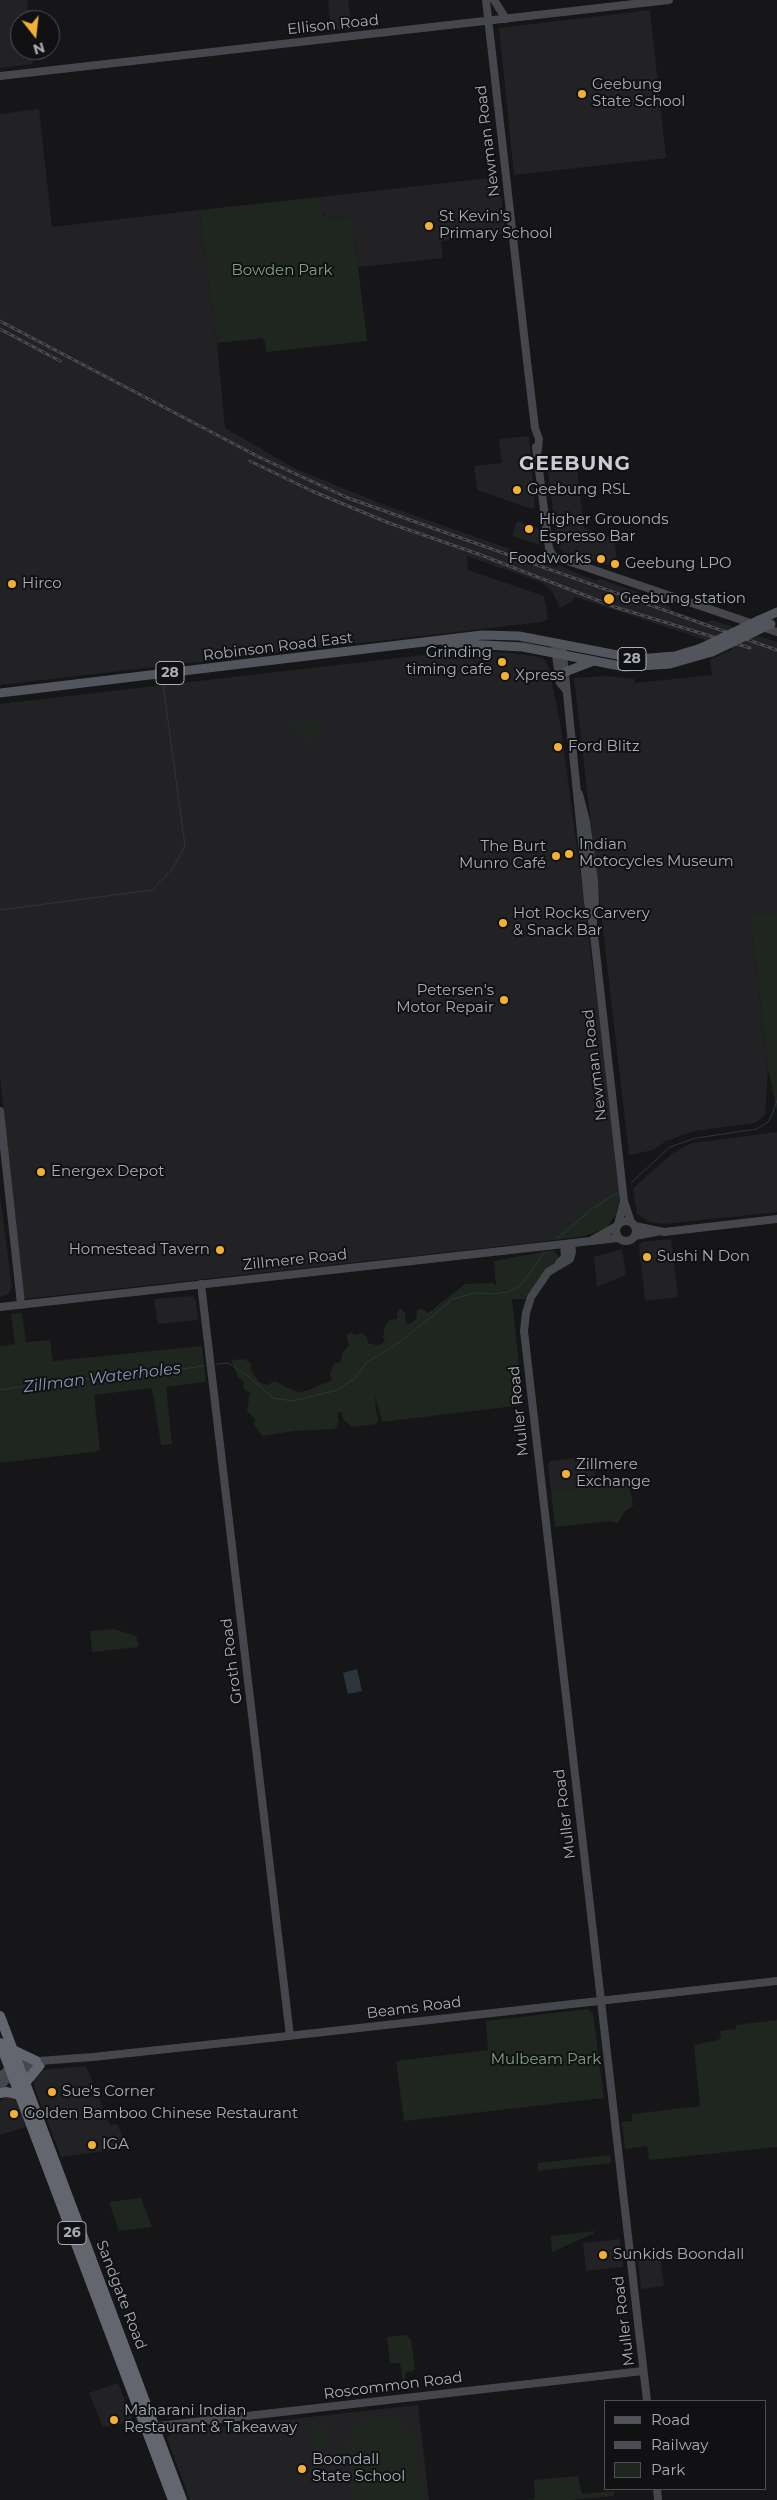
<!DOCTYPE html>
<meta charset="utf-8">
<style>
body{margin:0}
#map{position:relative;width:777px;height:2500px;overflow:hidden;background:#161618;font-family:Montserrat,sans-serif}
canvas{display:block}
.legend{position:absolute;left:604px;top:2400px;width:162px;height:90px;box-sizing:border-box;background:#111113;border:1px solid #4d4f55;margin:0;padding:6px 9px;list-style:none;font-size:15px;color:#a8adb8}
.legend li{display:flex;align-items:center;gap:10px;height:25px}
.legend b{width:25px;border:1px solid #4d4f55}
.north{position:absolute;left:10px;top:10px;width:50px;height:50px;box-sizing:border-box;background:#111113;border:1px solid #4d4f55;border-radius:50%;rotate:164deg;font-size:14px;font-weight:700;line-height:20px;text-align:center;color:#a8adb8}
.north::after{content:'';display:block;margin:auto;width:18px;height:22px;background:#f2b134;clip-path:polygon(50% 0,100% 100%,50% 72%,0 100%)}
</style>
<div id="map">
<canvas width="777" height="2500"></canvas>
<ul class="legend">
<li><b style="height:6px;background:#53555c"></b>Road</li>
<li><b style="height:6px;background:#4a4c52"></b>Railway</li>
<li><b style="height:14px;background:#1e261f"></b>Park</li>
</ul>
<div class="north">N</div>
</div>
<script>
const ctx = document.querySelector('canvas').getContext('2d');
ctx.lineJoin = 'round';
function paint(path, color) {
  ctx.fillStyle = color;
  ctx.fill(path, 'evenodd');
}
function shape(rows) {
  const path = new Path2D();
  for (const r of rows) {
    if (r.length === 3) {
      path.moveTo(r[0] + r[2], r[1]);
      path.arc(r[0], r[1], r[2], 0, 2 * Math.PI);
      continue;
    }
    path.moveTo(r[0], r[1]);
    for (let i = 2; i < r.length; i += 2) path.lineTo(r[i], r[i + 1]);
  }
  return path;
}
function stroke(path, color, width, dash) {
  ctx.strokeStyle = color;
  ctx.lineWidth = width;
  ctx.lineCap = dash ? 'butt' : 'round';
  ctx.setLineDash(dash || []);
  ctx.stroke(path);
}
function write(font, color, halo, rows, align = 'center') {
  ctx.font = font + ' Montserrat,sans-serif';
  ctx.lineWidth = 4;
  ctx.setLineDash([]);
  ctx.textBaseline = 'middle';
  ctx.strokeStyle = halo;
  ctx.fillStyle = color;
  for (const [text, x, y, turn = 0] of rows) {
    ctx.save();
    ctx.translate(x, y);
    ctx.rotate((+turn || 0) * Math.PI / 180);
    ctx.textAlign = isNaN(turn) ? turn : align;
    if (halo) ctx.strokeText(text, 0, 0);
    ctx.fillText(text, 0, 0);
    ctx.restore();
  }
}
paint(shape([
 [0,0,27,0,29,20,20,20,20,50,32,50,33,64,0,68],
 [328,0,348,0,352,28,331,31],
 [650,10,666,158,514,175,499,28],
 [39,109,52,227,199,210,217,343,225,428,296,469,382,504,541,560,556,568,558,565,596,581,600,579,640,593,645,598,671,607,671,610,705,622,712,620,777,642,777,912,750,915,768,1070,765,1115,755,1123,694,1131,666,1141,653,1150,629,1155,574,678,605,676,634,679,635,683,712,675,710,660,733,649,575,597,573,601,560,608,553,593,543,583,467,556,468,570,544,596,548,619,542,622,0,685,0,114],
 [499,177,505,234,441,241,443,258,358,267,352,218,333,220,322,213,320,197],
 [529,436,535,507,532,509,477,490,474,466,502,463,499,439],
 [576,460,584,528,614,538,618,568,563,552,557,544,547,463],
 [517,521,539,529,540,545,512,536],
 [467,650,513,653,540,657,545,660,549,668,561,728,622,1188,590,1207,547,1241,24,1299,0,1077,0,704],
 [777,1132,777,1212,664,1224,649,1222,637,1214,633,1188,673,1153,692,1143],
 [0,1195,12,1288,8,1294,0,1297],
 [671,1239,678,1297,645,1301,639,1246,642,1242],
 [622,1249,626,1275,597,1287,594,1257],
 [193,1296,196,1301,198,1320,158,1324,154,1299],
 [593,1456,596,1486,551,1491,548,1465,550,1461],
 [86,2066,110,2125,117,2124,128,2148,61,2157,34,2086,34,2078,40,2070],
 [9,2096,17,2099,26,2127,0,2135,0,2101],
 [620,2239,623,2267,586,2271,583,2243],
 [660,2257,664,2286,641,2289,638,2259],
 [118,2383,133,2422,103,2427,89,2393],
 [418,2405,429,2500,190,2500,167,2438,173,2432]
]), '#222225');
paint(shape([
 [320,197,322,214,333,220,352,218,367,341,266,352,265,342,262,338,217,343,199,210],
 [319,720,316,737,310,741,290,728,290,723],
 [777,912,777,1111,768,1069,750,915],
 [619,1189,619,1201,616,1214,607,1228,584,1236,547,1241,590,1207],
 [553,1250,560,1258,541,1275,525,1299,512,1299,523,1405,382,1422,375,1395,376,1412,379,1420,376,1424,352,1427,343,1419,342,1413,340,1412,337,1413,339,1422,335,1429,294,1431,262,1436,254,1424,255,1419,247,1411,250,1392,243,1389,244,1382,238,1377,231,1360,245,1359,251,1364,251,1371,260,1383,268,1385,274,1381,297,1392,306,1391,332,1380,330,1374,334,1363,340,1363,343,1352,349,1345,346,1335,352,1332,354,1335,361,1333,367,1337,368,1343,376,1345,382,1344,385,1340,383,1337,385,1325,390,1320,397,1319,397,1312,401,1309,405,1313,406,1323,410,1324,416,1319,417,1310,423,1309,427,1313,431,1311,465,1284,493,1283,496,1286,494,1261],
 [22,1313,26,1342,50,1340,53,1361,202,1346,206,1382,166,1387,172,1444,161,1445,152,1388,94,1395,100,1451,0,1463,0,1346,15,1344,11,1314],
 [629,1482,633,1506,625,1511,618,1523,609,1521,555,1527,551,1491],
 [114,1629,136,1636,139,1647,92,1652,90,1631],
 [588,2009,593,2014,604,2098,404,2121,396,2061,488,2050,486,2021],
 [777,2020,777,2147,649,2160,647,2146,625,2149,622,2122,632,2121,632,2114,700,2106,694,2045,718,2040,721,2037,720,2031,736,2029,736,2025],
 [610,2155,611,2163,538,2171,538,2163],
 [141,2198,152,2227,119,2231,109,2202],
 [595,2231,594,2233,552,2252,551,2236],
 [406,2335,411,2340,415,2370,405,2373,407,2391,404,2391,400,2363,390,2363,387,2337],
 [384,2415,397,2420,408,2429,416,2444,422,2500,353,2500,347,2447,350,2436,357,2426,371,2417],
 [324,2423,327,2443,313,2445,310,2425],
 [578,2476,582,2494,614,2491,614,2496,571,2500,526,2500,535,2499,534,2480]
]), '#1e261f');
paint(shape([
 [357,1669,362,1691,348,1694,343,1673]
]), '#2c353c');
stroke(shape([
 [0,910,152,890,173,868,185,846,163,684],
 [631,1183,670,1147,696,1138,757,1129,768,1122,772,1115,777,1100],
 [557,1239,593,1208,617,1193],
 [217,1364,228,1363,248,1376,273,1398,293,1401,338,1390,354,1379,366,1363,400,1342,453,1299,474,1293,490,1294,508,1292,520,1286,545,1252],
 [0,1390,51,1382,161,1372,204,1366]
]), '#2c353c', 1);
stroke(shape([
 [486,0,527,361,535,428,539,439,538,450],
 [494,0,506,19],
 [0,76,669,0],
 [536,447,549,548,553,556,777,632],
 [562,644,588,902,593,926,624,1201,631,1222],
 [555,649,560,683,566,690],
 [579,794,586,821,594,881,595,901,593,923],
 [0,1111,21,1304],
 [626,1231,10],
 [618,1224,624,1201],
 [635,1226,664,1232,777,1219],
 [635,1236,656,1232],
 [592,1240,617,1226],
 [571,1243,572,1252,570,1259,548,1272,531,1297,526,1313,524,1331,647,2401],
 [559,1263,565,1257,564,1244],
 [201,1284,290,2036],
 [0,1307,618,1238],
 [0,2076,10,2068,25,2062,93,2057,279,2037,777,1981],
 [0,2087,8,2078,20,2070,41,2065],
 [150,2427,643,2371],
 [657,2489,658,2500]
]), '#45474d', 8);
stroke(shape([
 [759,620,777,612],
 [446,643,523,647,625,667,670,664,712,652],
 [565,672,591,662],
 [0,693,482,635,519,636,638,659,675,656,701,648]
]), '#53555c', 9);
stroke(shape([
 [0,2016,182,2500],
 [0,2043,173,2500],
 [13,2050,36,2061],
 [25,2083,39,2066],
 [0,2093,7,2092,20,2095]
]), '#63666e', 10);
const rail = shape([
 [0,321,259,457,348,498,777,650],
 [0,329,60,361],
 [250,461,312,491,389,523,481,555,615,607,750,648]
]);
stroke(rail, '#4a4c52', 3);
stroke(rail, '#111113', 1, [4]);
stroke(shape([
 [701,648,759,620],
 [712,652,771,624]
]), '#53555c', 9);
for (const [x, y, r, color] of [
 [582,94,5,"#f2b134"],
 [429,226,5,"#f2b134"],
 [517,490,5,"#f2b134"],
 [529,529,5,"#f2b134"],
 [601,559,5,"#f2b134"],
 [615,564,5,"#f2b134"],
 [12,584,5,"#f2b134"],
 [609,599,6,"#f2b134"],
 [502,662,5,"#f2b134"],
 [505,676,5,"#f2b134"],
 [558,747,5,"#f2b134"],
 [569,854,5,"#f2b134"],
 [556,856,5,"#f2b134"],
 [503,923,5,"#f2b134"],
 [504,1000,5,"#f2b134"],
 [41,1172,5,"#f2b134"],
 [220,1250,5,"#f2b134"],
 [647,1257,5,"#f2b134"],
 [566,1474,5,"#f2b134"],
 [52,2092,5,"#f2b134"],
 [14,2114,5,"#f2b134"],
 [92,2145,5,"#f2b134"],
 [603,2255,5,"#f2b134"],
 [114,2420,5,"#f2b134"],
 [302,2469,5,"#f2b134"]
]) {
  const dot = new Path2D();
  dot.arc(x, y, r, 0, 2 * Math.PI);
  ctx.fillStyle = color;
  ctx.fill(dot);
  stroke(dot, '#111113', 2);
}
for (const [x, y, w] of [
 [632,659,28],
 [170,673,28],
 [72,2233,28]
]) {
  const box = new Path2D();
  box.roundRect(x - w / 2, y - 11.5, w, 23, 4);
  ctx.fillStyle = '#111113';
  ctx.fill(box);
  stroke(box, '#a8adb8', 1);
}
write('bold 14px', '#a8adb8', null, [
 ["28",632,659],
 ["28",170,673],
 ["26",72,2233]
]);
write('15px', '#a8adb8', '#111113', [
 ["Ellison Road",333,25,-6],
 ["Newman Road",488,141,-97],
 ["Robinson Road East",278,647,-7],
 ["Newman Road",595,1065,-97],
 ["Zillmere Road",295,1260,-6],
 ["Muller Road",519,1411,-96],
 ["Groth Road",232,1661,-97],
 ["Muller Road",565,1814,-97],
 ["Beams Road",414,2008,-7],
 ["Sandgate Road",121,2295,69],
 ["Muller Road",624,2321,-97],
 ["Roscommon Road",393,2386,-7]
]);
write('15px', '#a8adb8', '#111113', [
 ["Geebung",592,85],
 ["State School",592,102],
 ["St Kevin's",439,217],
 ["Primary School",439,234],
 ["Geebung RSL",527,490],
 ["Higher Grouonds",539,520],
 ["Espresso Bar",539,537],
 ["Foodworks",591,559,"right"],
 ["Geebung LPO",625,564],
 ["Hirco",22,584],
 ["Geebung station",620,599],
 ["Grinding",492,653,"right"],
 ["timing cafe",492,670,"right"],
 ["Xpress",515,676],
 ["Ford Blitz",568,747],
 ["Indian",579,845],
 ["Motocycles Museum",579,862],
 ["The Burt",546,847,"right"],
 ["Munro Café",546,864,"right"],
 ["Hot Rocks Carvery",513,914],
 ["& Snack Bar",513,931],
 ["Petersen's",494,991,"right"],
 ["Motor Repair",494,1008,"right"],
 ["Energex Depot",51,1172],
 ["Homestead Tavern",210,1250,"right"],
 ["Sushi N Don",657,1257],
 ["Zillmere",576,1465],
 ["Exchange",576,1482],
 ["Sue's Corner",62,2092],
 ["Golden Bamboo Chinese Restaurant",24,2114],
 ["IGA",102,2145],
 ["Sunkids Boondall",613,2255],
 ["Maharani Indian",124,2411],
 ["Restaurant & Takeaway",124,2428],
 ["Boondall",312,2460],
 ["State School",312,2477]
], 'left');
write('15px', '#7fa381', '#111113', [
 ["Bowden Park",282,271],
 ["Mulbeam Park",546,2060]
]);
write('italic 16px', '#7f9bb3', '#111113', [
 ["Zillman Waterholes",102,1378,-7]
]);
ctx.letterSpacing = '1px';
write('bold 20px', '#c9ccd4', '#111113', [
 ["GEEBUNG",575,464]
]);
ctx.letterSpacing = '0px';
</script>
